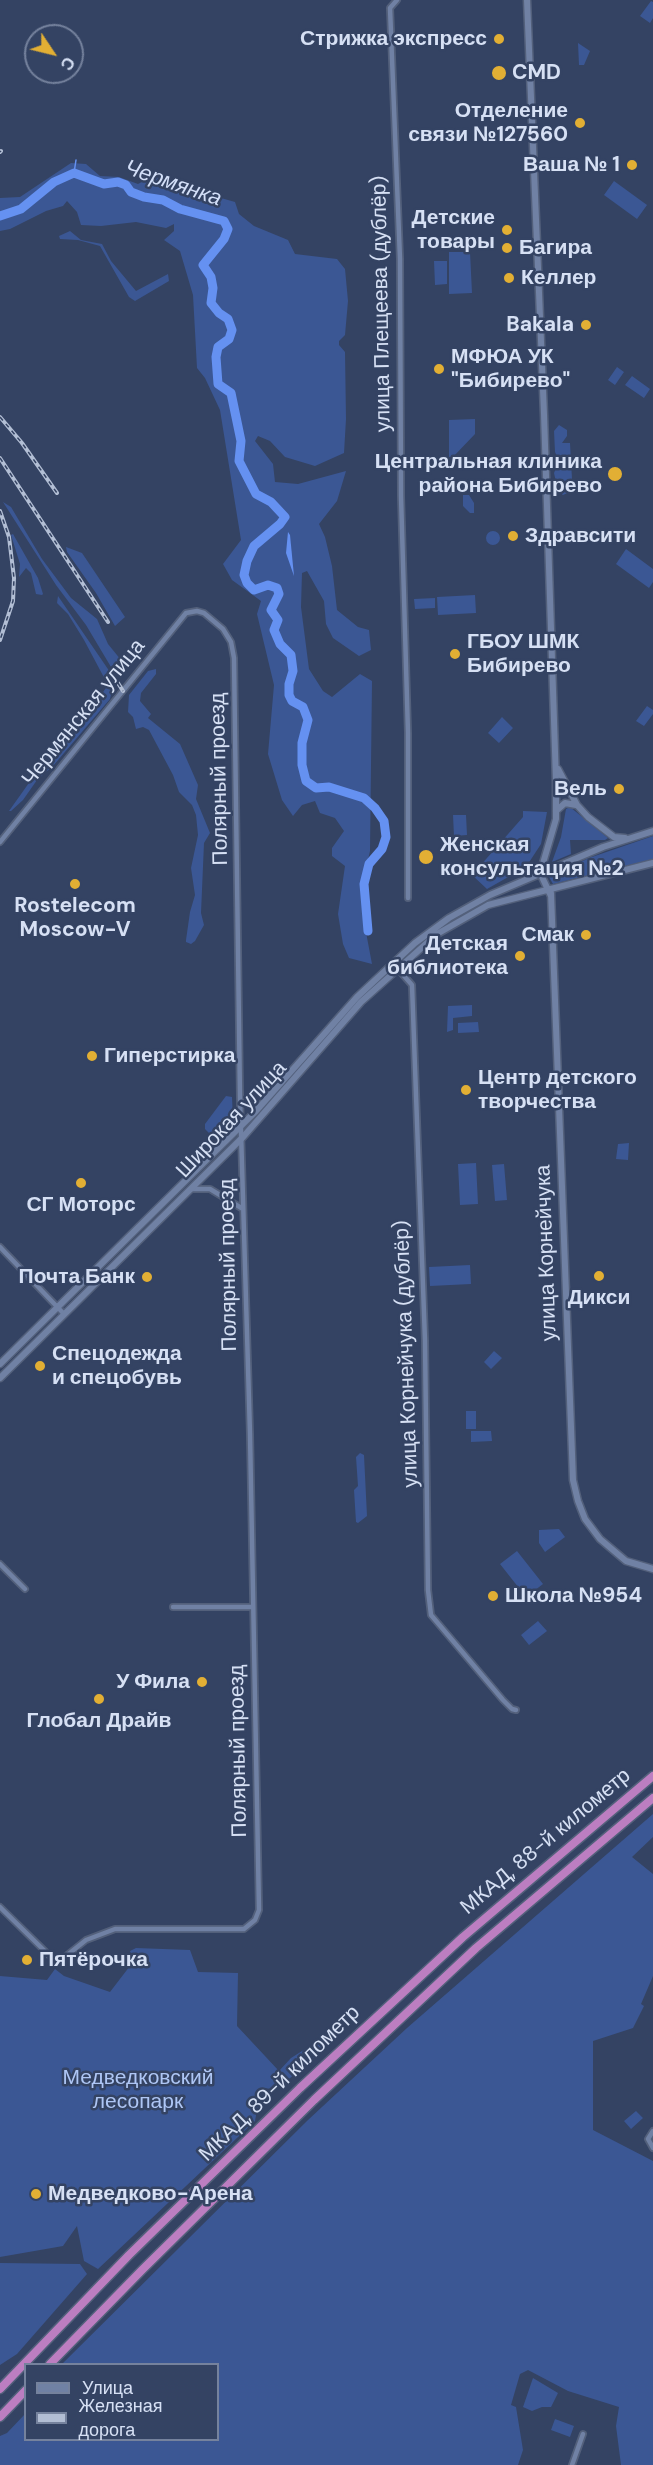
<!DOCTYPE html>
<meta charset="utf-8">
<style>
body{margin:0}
#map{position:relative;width:653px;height:2465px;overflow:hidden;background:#344363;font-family:"DM Sans",sans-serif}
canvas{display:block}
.legend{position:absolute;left:24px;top:2363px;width:195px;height:78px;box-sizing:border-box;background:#344363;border:2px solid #75829d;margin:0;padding:8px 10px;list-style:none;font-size:18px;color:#d6e0f4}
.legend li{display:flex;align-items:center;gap:12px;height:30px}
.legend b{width:30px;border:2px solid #75829d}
.north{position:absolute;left:24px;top:24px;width:60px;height:60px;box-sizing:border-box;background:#344363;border:2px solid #75829d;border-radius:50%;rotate:125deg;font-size:16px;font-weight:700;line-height:24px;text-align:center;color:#d6e0f4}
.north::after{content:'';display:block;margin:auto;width:21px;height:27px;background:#e2af34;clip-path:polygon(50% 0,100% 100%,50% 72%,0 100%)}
</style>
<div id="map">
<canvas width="653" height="2465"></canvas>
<ul class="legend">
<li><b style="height:8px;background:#7081a4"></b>Улица</li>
<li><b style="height:8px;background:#b2bed4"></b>Железная дорога</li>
</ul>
<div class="north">С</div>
</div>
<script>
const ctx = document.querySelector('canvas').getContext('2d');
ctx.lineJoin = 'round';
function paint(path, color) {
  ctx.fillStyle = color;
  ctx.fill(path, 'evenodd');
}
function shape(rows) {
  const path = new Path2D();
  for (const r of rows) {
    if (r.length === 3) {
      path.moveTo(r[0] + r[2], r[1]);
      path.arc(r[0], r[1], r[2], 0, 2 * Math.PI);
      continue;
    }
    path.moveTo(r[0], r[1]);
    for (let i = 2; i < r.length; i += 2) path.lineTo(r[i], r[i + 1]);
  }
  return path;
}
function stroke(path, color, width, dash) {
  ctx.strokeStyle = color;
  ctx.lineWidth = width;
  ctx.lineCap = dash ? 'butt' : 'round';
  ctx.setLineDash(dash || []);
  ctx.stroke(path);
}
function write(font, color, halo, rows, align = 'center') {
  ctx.font = font + ' "DM Sans",sans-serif';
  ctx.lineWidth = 5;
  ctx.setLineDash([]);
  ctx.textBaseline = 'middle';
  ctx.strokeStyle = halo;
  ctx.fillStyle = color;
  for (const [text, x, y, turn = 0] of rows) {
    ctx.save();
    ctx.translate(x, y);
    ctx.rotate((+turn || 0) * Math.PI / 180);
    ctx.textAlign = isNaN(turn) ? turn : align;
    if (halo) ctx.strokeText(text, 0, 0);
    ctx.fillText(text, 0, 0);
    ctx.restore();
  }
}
paint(shape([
 [651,1,653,2,653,18,650,23,640,16],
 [578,43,590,51,584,65,579,65],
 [71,163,86,164,100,176,119,177,138,184,153,176,170,182,174,192,202,196,207,194,235,202,239,214,254,226,288,240,295,254,337,259,345,269,348,301,345,335,339,341,339,345,345,352,346,419,344,453,315,466,285,457,270,441,258,436,255,441,273,464,275,482,298,484,346,471,337,501,319,524,325,537,332,566,337,610,358,627,369,630,371,650,359,656,333,638,326,624,324,601,307,571,302,573,301,607,309,669,323,691,332,697,360,674,372,681,370,851,362,886,365,927,372,964,349,958,343,944,338,914,345,866,332,856,332,848,344,831,335,818,320,813,315,801,302,805,293,816,282,800,268,754,274,685,257,614,261,601,232,580,223,564,241,540,220,410,205,378,197,368,193,295,180,251,164,240,174,231,174,224,166,228,136,222,101,226,81,225,77,212,67,201,63,206,46,211,10,229,0,231,0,198,20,197],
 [614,181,647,205,637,219,604,195],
 [70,231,81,240,102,244,111,261,136,291,168,274,169,281,135,301,129,297,100,246,78,240,60,239,59,236],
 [449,252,470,252,472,293,449,294],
 [434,261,447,261,447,284,435,285],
 [617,367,624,372,615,385,608,380],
 [632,376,650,389,644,398,625,385],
 [475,419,475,434,453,457,449,457,449,420],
 [559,425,567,430,567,436,562,443,570,443,572,479,578,483,576,489,563,495,558,491,554,473,559,461,555,452,554,431],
 [463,495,469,495,474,503,474,513,470,513,463,506],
 [3,502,11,507,42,559,71,598,97,619,108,644,121,660,123,672,119,675,114,672,86,625,56,585],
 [493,538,7],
 [13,534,38,578,43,594,42,595,36,594,31,573,26,568,19,577,20,564,11,535],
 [66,547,82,553,125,617,115,626,96,593,67,552],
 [626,549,653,569,653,582,649,588,616,564],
 [475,595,476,613,438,615,437,597],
 [58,596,112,675,114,680,110,699,53,766,37,780,23,800,11,811,9,811,36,773,83,721,108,685,84,640,68,614,57,603],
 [435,598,435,608,415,609,414,599],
 [156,669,156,674,141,693,140,701,151,714,148,718,180,744,198,785,196,799,210,833,204,843,201,913,204,925,195,941,191,944,186,942,186,940,190,912,195,895,191,868,198,835,196,815,192,805,179,792,173,775,149,730,143,727,136,729,133,717,128,712,129,695,148,671],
 [647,706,653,710,653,714,644,726,636,721],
 [502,717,513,728,499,743,488,733],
 [570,807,608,838,605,840,570,840,571,854,552,862,561,837,566,809],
 [523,811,547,812,541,844,526,867,487,889,472,875,523,817],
 [453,815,466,815,467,835,454,836],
 [653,836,653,859,553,884,549,877,589,858],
 [472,1005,472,1016,453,1018,453,1030,447,1032,448,1006],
 [478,1022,479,1032,458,1033,458,1023],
 [226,1096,232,1097,233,1120,215,1136,211,1135,205,1129,205,1124],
 [629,1143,628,1160,616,1159,618,1144],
 [476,1163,478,1204,460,1205,458,1164],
 [504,1164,507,1200,495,1201,492,1165],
 [470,1265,471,1284,430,1286,429,1267],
 [494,1351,502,1358,491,1369,484,1362],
 [466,1411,476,1411,476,1429,466,1429],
 [471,1431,491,1431,492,1441,471,1442],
 [360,1453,364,1455,367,1516,358,1523,356,1522,354,1490,358,1486,356,1457],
 [559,1529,565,1537,545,1552,539,1543,539,1530],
 [517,1551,543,1584,526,1597,500,1564],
 [538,1621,547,1631,529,1645,521,1635],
 [653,1814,653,1837,632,1857,653,1874,653,1976,641,2004,644,2006,633,2028,593,2041,593,2130,653,2161,653,2465,621,2465,616,2426,619,2407,568,2391,528,2370,520,2374,511,2405,516,2407,523,2450,518,2465,0,2465,0,2436,7,2433,25,2414,26,2440,218,2440,218,2364,62,2364,308,2120,407,2028],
 [136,1948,190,1950,198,1972,238,1973,237,2026,279,2071,291,2058,329,2034,319,2053,282,2085,274,2089,261,2088,255,2121,98,2269,84,2261,77,2226,63,2246,0,2257,0,1976,47,1980,55,1969,64,1976,110,1992,133,1962,130,1951],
 [636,2111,643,2118,631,2129,624,2121],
 [0,2263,80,2264,87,2274,17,2354,0,2365],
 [533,2378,558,2393,551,2407,542,2407,532,2411,523,2407],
 [555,2419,574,2426,570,2437,551,2430]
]), '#3b5794');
paint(shape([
 [288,532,290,535,294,576,286,553]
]), '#6591f1');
stroke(shape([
 [74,173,76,160]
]), '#6591f1', 1.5);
stroke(shape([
 [0,216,21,209,54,182,74,173,104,184,118,182,126,185,131,192,144,197,163,200,180,209,224,221,228,229,224,239,203,265,211,277,213,288,211,303,219,313,228,319,232,330,229,339,218,347,216,357,218,384,231,393,241,441,239,461,256,494,271,502,285,517,280,524,254,546,247,561,244,575,247,583,254,590,268,585,277,588,279,594,271,610,278,620,274,630,280,644,291,655,293,671,289,684,289,695,292,701,303,707,308,720,302,743,302,765,306,781,316,788,329,787,364,798,375,808,384,821,386,837,382,849,369,864,364,884,368,931]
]), '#6591f1', 9);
const street = shape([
 [397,0,390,8,400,259,401,496,408,733,408,898],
 [0,842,186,613,197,611,204,613,223,629,231,642,234,658,240,1098,250,1434,259,1910,255,1920,244,1929,115,1929,86,1940,61,1960,55,1961,0,1907],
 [398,969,412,985,425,1341,428,1590,431,1615,503,1700,512,1709,516,1710],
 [191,1189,210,1189,243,1209],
 [0,1247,64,1314],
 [0,1564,25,1589],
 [173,1607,253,1607],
 [653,2131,648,2139,653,2148],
 [572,2465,583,2434]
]);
const secondary = shape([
 [527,0,544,414,556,782,556,819,541,870,542,877,551,896],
 [558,769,577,805,588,817,614,837,625,838],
 [556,811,565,803,576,805],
 [551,893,573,1480,578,1501,585,1519,600,1539,626,1561,653,1569],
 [0,1364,256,1111,357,997,415,943,449,918,490,895,603,847,653,831],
 [0,1378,243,1137,361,1002,437,934,488,905,653,863]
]);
const highway = shape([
 [50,2364,143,2269,314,2100,476,1948,653,1798],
 [0,2389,129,2255,300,2088,463,1937,653,1776],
 [0,2417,26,2390]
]);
stroke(street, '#53607b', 8);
stroke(secondary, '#53607b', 9);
stroke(highway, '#53607b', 11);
stroke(street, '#7081a4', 4.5);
stroke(secondary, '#7081a4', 6);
stroke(highway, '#bc7ec1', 8);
const rail = shape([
 [0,152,1,151],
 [0,417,22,443,57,493],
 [0,458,108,622],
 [0,511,9,537,14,578,13,601,0,640],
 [118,683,123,691]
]);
stroke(rail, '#b2bed4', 4);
stroke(rail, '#344363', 1.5, [4.5]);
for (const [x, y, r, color] of [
 [499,39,6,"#e2af34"],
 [499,73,8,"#e2af34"],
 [580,123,6,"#e2af34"],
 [632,165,6,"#e2af34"],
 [507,230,6,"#e2af34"],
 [507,248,6,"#e2af34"],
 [509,278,6,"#e2af34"],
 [586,325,6,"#e2af34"],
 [439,369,6,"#e2af34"],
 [615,474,8,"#e2af34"],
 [513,536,6,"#e2af34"],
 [455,654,6,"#e2af34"],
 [619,789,6,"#e2af34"],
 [426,857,8,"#e2af34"],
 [75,884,6,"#e2af34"],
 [586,935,6,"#e2af34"],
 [520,956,6,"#e2af34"],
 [92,1056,6,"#e2af34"],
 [466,1090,6,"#e2af34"],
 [81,1183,6,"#e2af34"],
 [599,1276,6,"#e2af34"],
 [147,1277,6,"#e2af34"],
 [40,1366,6,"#e2af34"],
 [493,1596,6,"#e2af34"],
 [202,1682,6,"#e2af34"],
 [99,1699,6,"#e2af34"],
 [27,1960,6,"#e2af34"],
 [36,2194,6,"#e2af34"]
]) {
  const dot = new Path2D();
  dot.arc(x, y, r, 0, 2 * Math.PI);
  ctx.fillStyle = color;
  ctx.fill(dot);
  stroke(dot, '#344363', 2);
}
write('bold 21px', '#d6e0f4', '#344363', [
 ["Стрижка экспресс",487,39,"right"],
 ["CMD",512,73],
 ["Отделение",568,111,"right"],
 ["связи №127560",568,135,"right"],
 ["Ваша № 1",620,165,"right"],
 ["Детские",495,218,"right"],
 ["товары",495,242,"right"],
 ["Багира",519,248],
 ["Келлер",521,278],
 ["Bakala",574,325,"right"],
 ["МФЮА УК",451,357],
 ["\"Бибирево\"",451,381],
 ["Центральная клиника",602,462,"right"],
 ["района Бибирево",602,486,"right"],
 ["Здравсити",525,536],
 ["ГБОУ ШМК",467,642],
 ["Бибирево",467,666],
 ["Вель",607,789,"right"],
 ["Женская",440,845],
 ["консультация №2",440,869],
 ["Rostelecom",75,906,"center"],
 ["Moscow-V",75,930,"center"],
 ["Смак",574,935,"right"],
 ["Детская",508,944,"right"],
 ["библиотека",508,968,"right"],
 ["Гиперстирка",104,1056],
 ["Центр детского",478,1078],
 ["творчества",478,1102],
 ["СГ Моторс",81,1205,"center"],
 ["Почта Банк",135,1277,"right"],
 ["Дикси",599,1298,"center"],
 ["Спецодежда",52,1354],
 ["и спецобувь",52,1378],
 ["Школа №954",505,1596],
 ["У Фила",190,1682,"right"],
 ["Глобал Драйв",99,1721,"center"],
 ["Пятёрочка",39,1960],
 ["Медведково-Арена",48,2194]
], 'left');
write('21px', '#d6e0f4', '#344363', [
 ["улица Плещеева (дублёр)",382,304,-91],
 ["Чермянская улица",84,713,-51],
 ["Полярный проезд",220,779,-91],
 ["Широкая улица",232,1120,-47],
 ["улица Корнейчука",547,1253,-92],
 ["Полярный проезд",229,1265,-91],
 ["улица Корнейчука (дублёр)",407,1354,-92],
 ["Полярный проезд",239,1751,-91],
 ["МКАД, 88-й километр",546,1842,-40],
 ["МКАД, 89-й километр",280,2084,-44]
]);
write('21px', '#aec6f5', '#344363', [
 ["Медведковский",138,2078],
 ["лесопарк",138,2102]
]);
write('italic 22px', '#d3dff8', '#344363', [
 ["Чермянка",173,184,19]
]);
</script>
